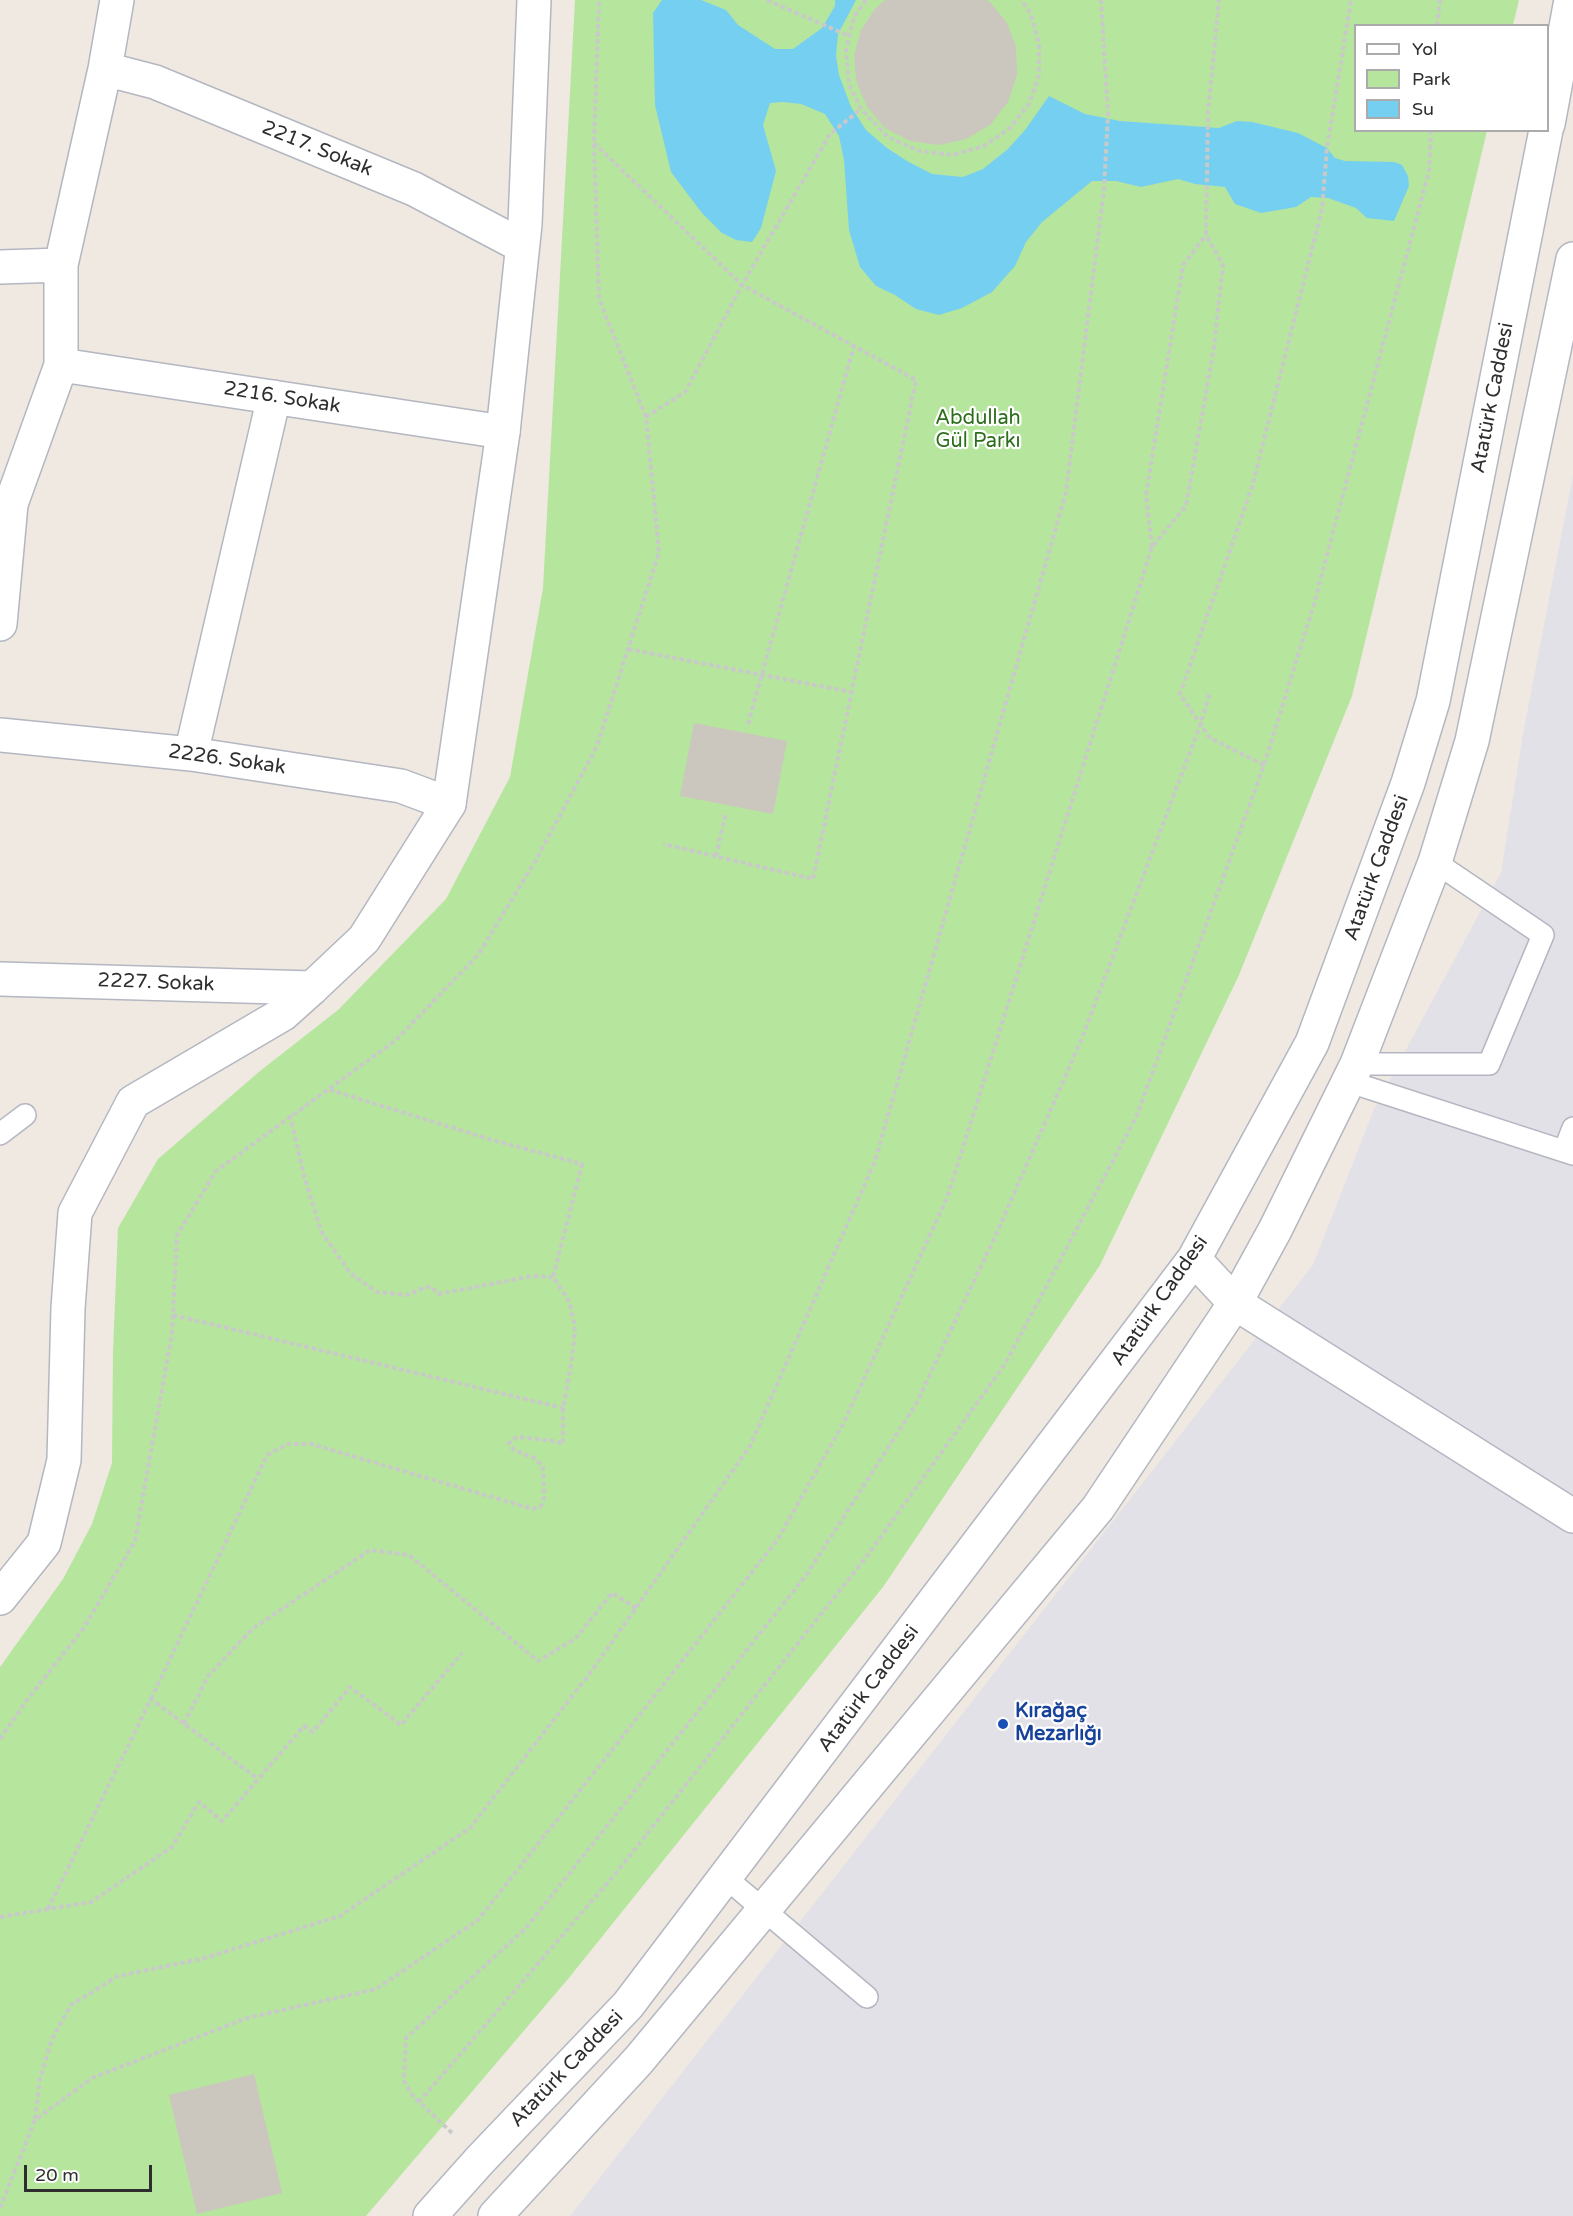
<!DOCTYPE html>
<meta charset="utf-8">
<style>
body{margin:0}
#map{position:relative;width:1573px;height:2216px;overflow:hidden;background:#efe9e1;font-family:"Varela Round",sans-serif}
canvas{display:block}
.legend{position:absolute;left:1354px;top:24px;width:195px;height:108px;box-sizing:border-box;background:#fff;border:2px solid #ababab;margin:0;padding:8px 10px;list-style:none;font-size:18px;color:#2e2e2e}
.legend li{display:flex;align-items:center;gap:12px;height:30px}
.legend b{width:30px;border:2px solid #ababab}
.scale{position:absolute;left:24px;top:2165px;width:128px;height:27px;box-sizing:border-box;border:3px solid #2e2e2e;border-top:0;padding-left:8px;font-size:18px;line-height:21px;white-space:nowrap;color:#2e2e2e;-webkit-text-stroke:4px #fff;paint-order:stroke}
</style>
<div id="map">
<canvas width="1573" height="2216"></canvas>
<ul class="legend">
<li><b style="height:8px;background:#fff"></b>Yol</li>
<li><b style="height:16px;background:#b6e59e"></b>Park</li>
<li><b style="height:16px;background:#75cff0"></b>Su</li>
</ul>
<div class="scale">20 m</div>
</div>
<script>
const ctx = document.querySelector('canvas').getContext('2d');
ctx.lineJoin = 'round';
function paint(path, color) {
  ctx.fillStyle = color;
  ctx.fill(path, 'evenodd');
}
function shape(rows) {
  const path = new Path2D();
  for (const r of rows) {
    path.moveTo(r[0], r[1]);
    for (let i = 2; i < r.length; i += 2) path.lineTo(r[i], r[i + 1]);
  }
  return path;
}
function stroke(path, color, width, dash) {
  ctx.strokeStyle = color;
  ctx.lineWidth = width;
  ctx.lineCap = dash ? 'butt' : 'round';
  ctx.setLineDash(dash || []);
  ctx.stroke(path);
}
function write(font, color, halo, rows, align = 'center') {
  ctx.font = font + ' "Varela Round",sans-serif';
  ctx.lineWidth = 4.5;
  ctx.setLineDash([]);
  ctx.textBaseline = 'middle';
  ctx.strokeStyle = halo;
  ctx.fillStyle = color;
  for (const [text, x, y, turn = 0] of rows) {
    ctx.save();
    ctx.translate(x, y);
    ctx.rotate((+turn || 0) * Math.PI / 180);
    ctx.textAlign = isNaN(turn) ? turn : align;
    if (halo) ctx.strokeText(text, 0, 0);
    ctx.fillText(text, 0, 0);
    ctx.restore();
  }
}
paint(shape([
 [1573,475,1573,2216,570,2216,1313,1265,1374,1109,1501,873,1523,734]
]), '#e3e1e8');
paint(shape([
 [575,0,1519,0,1513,25,1356,26,1356,130,1487,131,1352,696,1239,975,1100,1265,883,1587,568,1979,366,2216,0,2216,0,1667,63,1579,92,1524,112,1463,113,1352,118,1228,158,1159,260,1071,338,1010,446,899,510,777,543,588]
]), '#b6e59e');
paint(shape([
 [662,0,701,0,726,10,738,25,775,49,793,49,822,28,835,6,835,0,856,0,838,34,836,56,839,75,851,107,866,130,887,148,907,161,932,174,963,177,983,169,1008,149,1025,130,1049,96,1085,114,1120,121,1219,128,1237,121,1252,122,1298,133,1327,148,1335,158,1345,161,1394,162,1402,165,1408,176,1409,186,1394,221,1367,218,1356,208,1328,198,1311,197,1296,207,1261,213,1235,204,1225,187,1195,184,1178,179,1141,187,1116,181,1092,181,1042,222,1026,242,1015,266,992,292,962,308,939,315,916,309,895,295,876,286,860,267,849,230,844,160,839,136,825,114,801,104,783,102,770,103,763,125,776,171,761,228,752,242,736,240,722,233,702,213,671,172,655,105,653,13]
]), '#75cff0');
paint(shape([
 [885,0,987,0,991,3,1007,23,1016,47,1017,75,1008,102,990,125,966,139,939,145,910,141,885,128,867,107,856,81,854,55,861,30,875,9],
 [694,723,787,741,773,814,680,796],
 [254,2074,282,2193,197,2214,169,2095]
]), '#cbc7bf');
const lane = shape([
 [1357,1064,1489,1064,1543,935,1435,862],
 [1347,1081,1573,1154],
 [0,1134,25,1115],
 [1564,1151,1573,1128],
 [726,1878,867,1997]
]);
const street = shape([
 [105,69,155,82,414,189,522,246],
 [0,267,61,265],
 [61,365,503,432],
 [0,624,11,504,61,365,61,265,105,69,117,0],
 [0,735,191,754,401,786,449,804],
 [191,754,274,397],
 [0,979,312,988]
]);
const secondary = shape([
 [1548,124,1571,0],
 [1194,1259,1235,1303,1573,1516],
 [0,1598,44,1543,64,1460,68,1308,75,1213,133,1102,283,1014,312,988,364,939,449,804,503,432,525,224,534,0],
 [430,2216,480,2160,628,2005,1194,1259,1312,1043,1408,783,1433,701,1546,130],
 [495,2216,638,2061,1098,1508,1235,1303,1275,1230,1357,1064,1435,862,1472,741,1573,259]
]);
stroke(lane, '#b4b7c1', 24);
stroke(street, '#b4b7c1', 36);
stroke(secondary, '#b4b7c1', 36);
stroke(shape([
 [767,0,849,36],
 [866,0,854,17,846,50,849,84,861,109,888,137,919,151,952,155,984,146,1010,128,1029,104,1039,75,1039,44,1031,14,1021,0],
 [1437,26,1440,0],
 [594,143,742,285,830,134,861,109],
 [646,417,685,392,742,285,916,380,813,879,663,844],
 [1152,547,1146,495,1183,265,1206,235],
 [628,649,851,692],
 [748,724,854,346],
 [1264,765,1210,738,1180,694,1252,487,1322,209,1327,148,1351,0],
 [716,856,726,812],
 [290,1115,304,1176,321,1231,350,1273,377,1292,407,1295,426,1287,432,1287,438,1294,533,1276,553,1277],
 [173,1315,563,1408],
 [151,1699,267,1455,288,1444,311,1444,533,1509,541,1506,544,1497,543,1466,534,1458,514,1450,509,1443,517,1437,555,1441,563,1444,563,1408,572,1359,575,1327,569,1301,553,1277,582,1164,492,1140,327,1089],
 [184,1724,208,1676,252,1629,370,1550,409,1555,538,1661,575,1639,612,1593,636,1608],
 [0,1739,27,1700,83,1629,135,1541,172,1333,177,1235,216,1171,396,1040,478,955,536,860,597,746,659,552,646,417,599,299,594,142,599,0],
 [48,1909,151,1699,258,1779],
 [0,1917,91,1902,172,1847,199,1802,222,1821,304,1726,313,1732,350,1687,401,1725,462,1653],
 [419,2102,616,1873,867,1556,1005,1364,1137,1115,1264,765,1314,604,1429,171,1431,130],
 [35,2119,40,2079,52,2039,71,2005,118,1976,201,1959,340,1916,470,1828,590,1673,750,1446,875,1161,1066,492,1104,189,1108,114,1101,0],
 [452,2133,413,2096,404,2081,406,2038,526,1928,807,1574,916,1404,999,1228,1082,1038,1201,723,1210,691],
 [0,2208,35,2120,92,2078,247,2018,376,1989,478,1920,778,1539,844,1422,947,1198,1152,547,1186,506,1214,347,1223,265,1206,235,1208,113,1219,0]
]), '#c9c9c9', 4, [4.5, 3]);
stroke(lane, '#fff', 21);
stroke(street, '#fff', 33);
stroke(secondary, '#fff', 33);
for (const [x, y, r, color] of [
 [1003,1724,6,"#1a4fb4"]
]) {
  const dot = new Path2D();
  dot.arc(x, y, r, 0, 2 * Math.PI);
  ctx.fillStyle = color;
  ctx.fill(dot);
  stroke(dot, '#fff', 2);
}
write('20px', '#2e2e2e', '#fff', [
 ["2217. Sokak",317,149,22],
 ["2216. Sokak",282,398,9],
 ["Atatürk Caddesi",1493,398,-79],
 ["2226. Sokak",227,760,8],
 ["Atatürk Caddesi",1377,868,-70],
 ["2227. Sokak",156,983,2],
 ["Atatürk Caddesi",1160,1301,-55],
 ["Atatürk Caddesi",869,1689,-53],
 ["Atatürk Caddesi",567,2069,-46]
]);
write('20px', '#2c6e1b', '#fff', [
 ["Abdullah",978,419],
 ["Gül Parkı",978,442]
]);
write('bold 20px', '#164399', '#fff', [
 ["Kırağaç",1015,1712],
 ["Mezarlığı",1015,1735]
], 'left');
</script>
